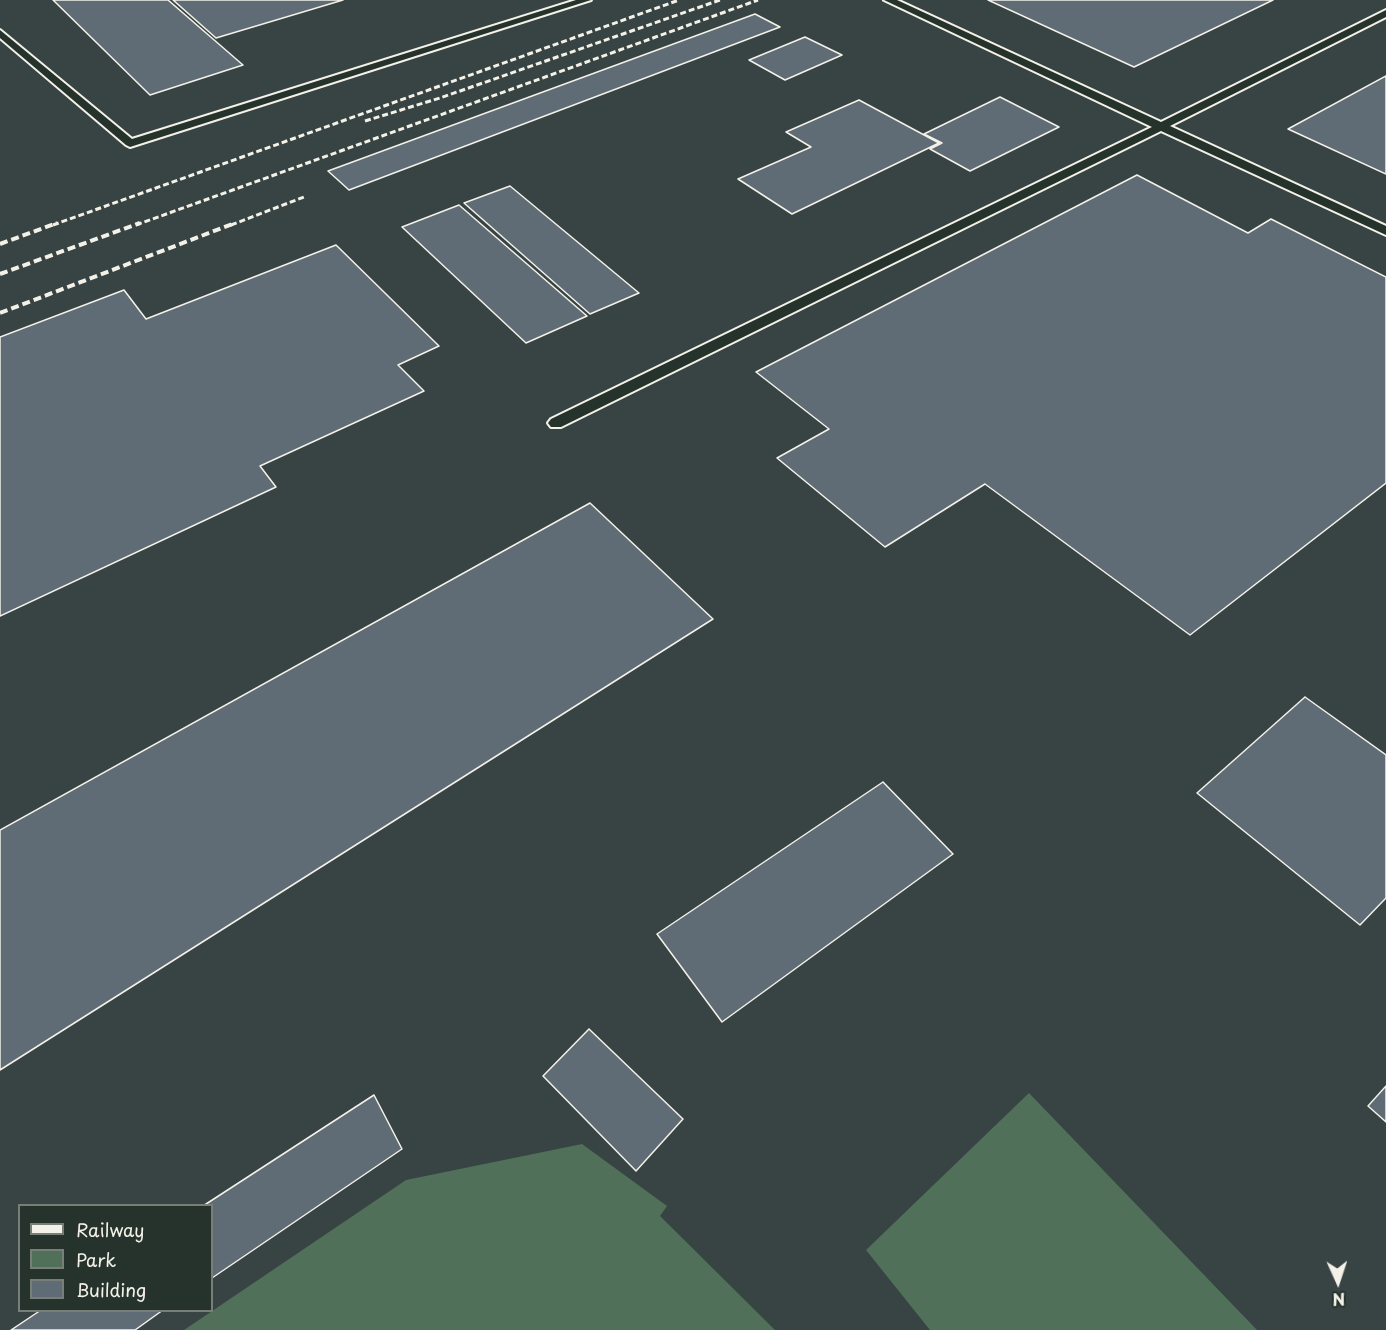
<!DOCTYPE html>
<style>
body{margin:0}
#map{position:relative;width:1386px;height:1330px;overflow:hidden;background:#26332d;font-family:"Playpen Sans",sans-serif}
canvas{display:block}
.legend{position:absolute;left:18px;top:1204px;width:195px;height:108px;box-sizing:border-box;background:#26332d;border:2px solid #787f78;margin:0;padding:8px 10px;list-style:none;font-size:18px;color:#f4f1e8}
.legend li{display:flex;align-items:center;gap:12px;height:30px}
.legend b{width:30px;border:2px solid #787f78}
.north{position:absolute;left:1308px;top:1252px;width:60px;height:60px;-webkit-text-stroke:4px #26332d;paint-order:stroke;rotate:177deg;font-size:16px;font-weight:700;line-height:24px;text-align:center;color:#f4f1e8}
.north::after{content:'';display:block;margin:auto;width:21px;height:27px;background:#f4f1e8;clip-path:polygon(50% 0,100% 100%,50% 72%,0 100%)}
</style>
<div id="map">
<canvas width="1386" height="1330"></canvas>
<ul class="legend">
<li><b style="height:8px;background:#f4f1e8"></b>Railway</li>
<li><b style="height:16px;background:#507059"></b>Park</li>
<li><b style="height:16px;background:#5f6c75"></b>Building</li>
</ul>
<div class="north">N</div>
</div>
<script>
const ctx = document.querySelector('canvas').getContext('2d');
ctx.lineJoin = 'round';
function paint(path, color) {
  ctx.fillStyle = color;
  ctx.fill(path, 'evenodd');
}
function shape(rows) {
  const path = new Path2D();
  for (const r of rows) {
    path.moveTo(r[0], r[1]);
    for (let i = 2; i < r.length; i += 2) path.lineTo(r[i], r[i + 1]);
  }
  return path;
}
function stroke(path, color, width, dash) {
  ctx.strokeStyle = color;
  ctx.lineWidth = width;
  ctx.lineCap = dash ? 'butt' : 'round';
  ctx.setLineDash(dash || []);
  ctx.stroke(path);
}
paint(shape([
 [0,0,1386,0,1386,1330,0,1330],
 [20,1206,212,1206,212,1310,20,1310]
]), '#374443');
paint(shape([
 [1029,1093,1257,1330,930,1330,866,1250],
 [582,1144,667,1206,660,1216,775,1330,184,1330,406,1180]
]), '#507059');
const building = shape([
 [53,0,168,0,243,65,150,95,53,0],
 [173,0,343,0,216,38,173,0],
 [988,0,1273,0,1134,67,988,0],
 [755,14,780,27,349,190,328,171,755,14],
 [805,37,842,55,785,80,749,60,805,37],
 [1386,76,1386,174,1288,129,1386,76],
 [1000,97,1059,127,970,171,930,149,942,143,924,134,1000,97],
 [859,100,939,143,792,214,738,179,811,147,786,132,859,100],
 [1137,175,1248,233,1271,219,1386,277,1386,483,1190,635,985,484,885,547,777,458,829,429,756,372,1137,175],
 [510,186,639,293,590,314,464,203,510,186],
 [459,205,587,316,526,343,402,227,459,205],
 [336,245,439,346,398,365,424,391,260,466,276,487,0,616,0,337,124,290,146,319,336,245],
 [590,503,713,619,0,1070,0,830,590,503],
 [1305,697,1386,755,1386,898,1360,925,1197,793,1305,697],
 [883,782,953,854,722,1022,657,934,883,782],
 [589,1029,683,1119,636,1171,543,1076,589,1029],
 [1386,1086,1386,1122,1368,1106,1386,1086],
 [374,1095,402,1149,212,1278,212,1206,203,1206,374,1095],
 [41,1310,163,1310,135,1330,11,1330,41,1310]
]);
paint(building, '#5f6c75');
stroke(building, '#f4f1e8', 1.5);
const lane = shape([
 [576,0,591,0,130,147,126,145,0,38,0,30,132,139,576,0],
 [884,0,897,0,1161,122,1386,10,1386,17,1170,126,1386,226,1386,235,1161,131,561,427,551,427,548,423,551,419,1152,127,884,0]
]);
stroke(lane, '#f4f1e8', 4);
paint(lane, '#26332d');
stroke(shape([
 [365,121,440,98,720,0],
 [53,225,679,0],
 [136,225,758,0],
 [231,225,304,197]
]), '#f4f1e8', 3, [6, 3]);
stroke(shape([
 [0,244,57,223],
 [0,274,140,223],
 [0,313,235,223]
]), '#f4f1e8', 4, [8, 4]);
</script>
